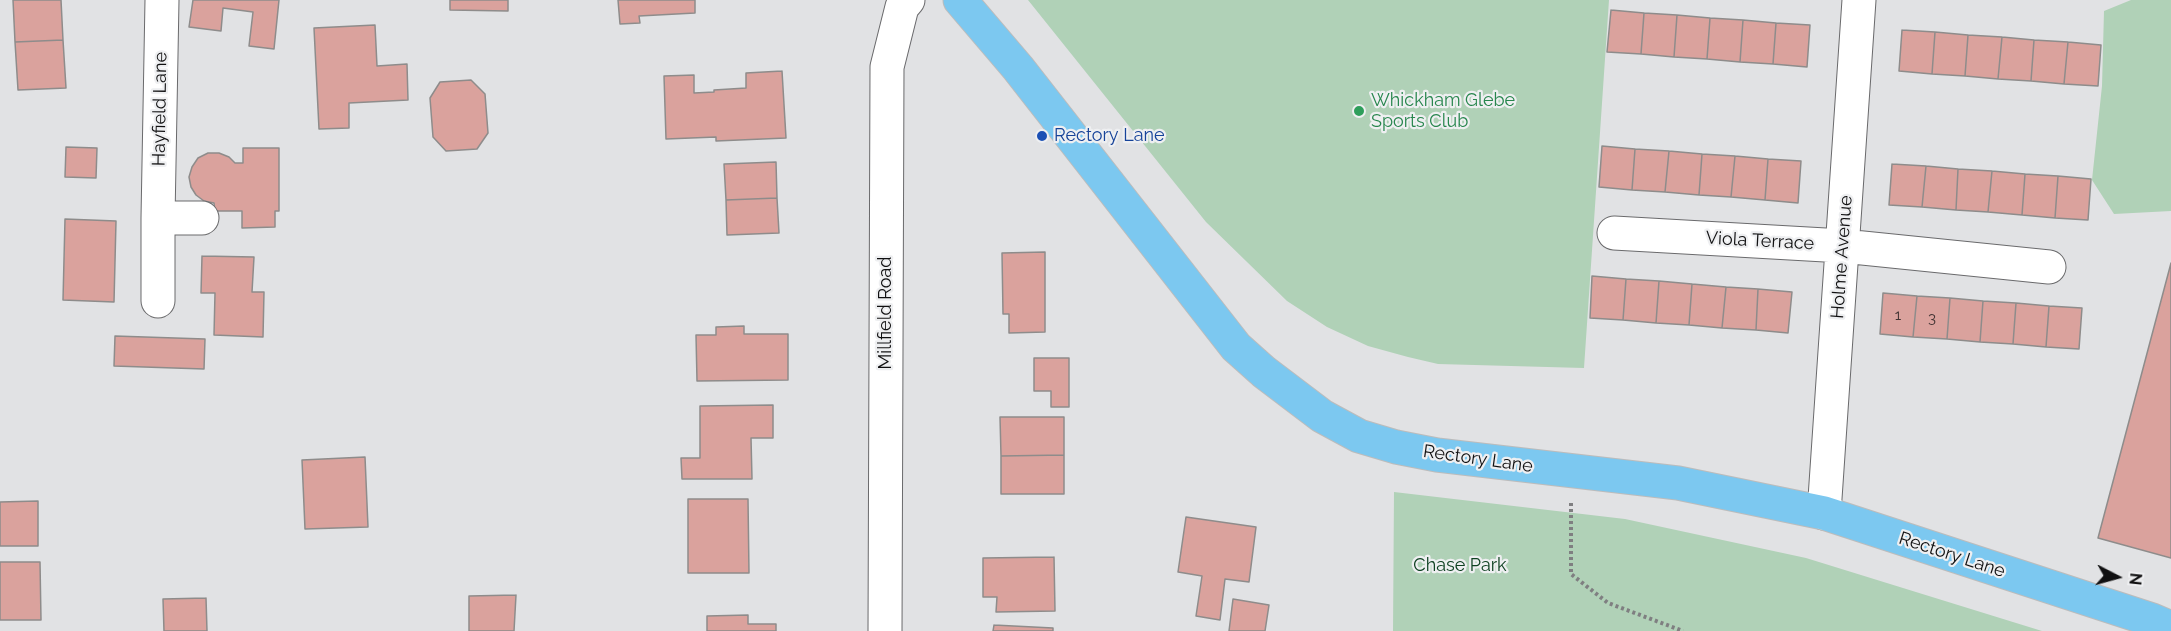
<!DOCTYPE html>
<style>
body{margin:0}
#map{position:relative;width:2171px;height:631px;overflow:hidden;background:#e1e2e4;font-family:Raleway,sans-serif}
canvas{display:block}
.north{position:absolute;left:2087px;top:547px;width:60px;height:60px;-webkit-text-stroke:4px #eeeff1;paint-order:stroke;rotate:96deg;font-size:16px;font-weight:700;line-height:24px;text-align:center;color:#101011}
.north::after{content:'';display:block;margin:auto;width:21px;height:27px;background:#101011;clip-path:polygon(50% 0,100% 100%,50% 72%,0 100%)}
</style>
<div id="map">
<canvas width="2171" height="631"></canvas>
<div class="north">N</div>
</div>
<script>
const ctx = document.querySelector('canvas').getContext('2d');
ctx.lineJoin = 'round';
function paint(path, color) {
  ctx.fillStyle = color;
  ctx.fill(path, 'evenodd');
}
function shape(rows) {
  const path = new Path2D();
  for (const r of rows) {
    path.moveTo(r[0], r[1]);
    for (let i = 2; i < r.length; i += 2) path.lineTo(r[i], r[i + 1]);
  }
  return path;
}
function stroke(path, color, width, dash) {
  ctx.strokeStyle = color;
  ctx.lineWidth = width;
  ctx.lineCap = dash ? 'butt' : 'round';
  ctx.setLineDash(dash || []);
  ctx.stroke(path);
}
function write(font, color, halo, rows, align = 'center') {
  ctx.font = font + ' Raleway,sans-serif';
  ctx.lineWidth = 4.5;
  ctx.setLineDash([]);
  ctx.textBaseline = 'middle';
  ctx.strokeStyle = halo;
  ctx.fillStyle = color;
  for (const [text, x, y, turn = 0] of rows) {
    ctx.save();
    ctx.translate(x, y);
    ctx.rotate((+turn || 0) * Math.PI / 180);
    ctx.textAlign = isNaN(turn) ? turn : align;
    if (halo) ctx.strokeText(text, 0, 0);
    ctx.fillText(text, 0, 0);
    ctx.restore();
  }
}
paint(shape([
 [1028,0,1609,0,1584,368,1438,364,1408,357,1368,346,1327,327,1287,301,1206,222],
 [2131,0,2171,0,2171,211,2114,214,2092,180,2102,86,2104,11],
 [1394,492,1625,519,1806,558,2042,631,1393,631]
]), '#b0d1b7');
const building = shape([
 [13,0,61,0,63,40,15,42,13,0],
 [193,0,279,0,274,49,249,46,253,12,223,8,221,31,189,27,193,0],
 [450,0,508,0,508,11,450,10,450,0],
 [618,0,695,0,695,13,639,16,640,23,620,24,618,0],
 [1611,10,1644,13,1641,54,1607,52,1611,10],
 [1644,13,1677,15,1674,57,1641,54,1644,13],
 [1677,15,1710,18,1707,59,1674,57,1677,15],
 [1710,18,1743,20,1740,62,1707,59,1710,18],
 [1743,20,1776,23,1773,64,1740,62,1743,20],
 [1776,23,1810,25,1807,67,1773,64,1776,23],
 [375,25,377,66,407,64,408,100,349,103,349,128,319,129,314,28,375,25],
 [1902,30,1935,32,1932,74,1899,71,1902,30],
 [1935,32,1968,35,1965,76,1932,74,1935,32],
 [1968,35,2002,37,1998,79,1965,76,1968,35],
 [2002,37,2034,40,2031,81,1998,79,2002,37],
 [63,40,66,88,18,90,15,42,63,40],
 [2034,40,2068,42,2064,84,2031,81,2034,40],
 [2068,42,2101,45,2098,86,2064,84,2068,42],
 [782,71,786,138,716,141,716,137,666,139,664,76,694,75,694,93,714,92,714,90,746,88,746,73,782,71],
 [471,80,485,94,488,133,477,149,446,151,433,137,430,98,440,82,471,80],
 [1602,146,1635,149,1632,190,1599,187,1602,146],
 [66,147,97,148,96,178,65,177,66,147],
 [243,148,279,148,279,211,275,211,275,227,242,228,242,211,215,211,214,203,204,201,196,195,191,187,189,177,192,167,198,158,208,153,219,153,229,157,235,163,243,163,243,148],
 [1635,149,1669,151,1665,192,1632,190,1635,149],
 [1669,151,1702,154,1699,195,1665,192,1669,151],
 [1702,154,1735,156,1731,197,1699,195,1702,154],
 [1735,156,1768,159,1765,200,1731,197,1735,156],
 [1768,159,1801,161,1798,203,1765,200,1768,159],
 [776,162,777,198,726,200,724,164,776,162],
 [1892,164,1926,166,1922,207,1889,205,1892,164],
 [1926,166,1958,169,1956,210,1922,207,1926,166],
 [1958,169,1992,171,1988,212,1956,210,1958,169],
 [1992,171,2025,174,2022,215,1988,212,1992,171],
 [2025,174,2058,176,2055,218,2022,215,2025,174],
 [2058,176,2091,179,2088,220,2055,218,2058,176],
 [777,198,779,233,727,235,726,200,777,198],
 [65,219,116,221,114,302,63,300,65,219],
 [1045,252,1045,332,1009,333,1009,314,1003,314,1002,253,1045,252],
 [202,256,254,257,252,292,264,292,263,337,214,335,215,293,201,293,202,256],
 [2171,263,2171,558,2098,538,2171,263],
 [1592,276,1626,279,1623,320,1590,318,1592,276],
 [1626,279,1659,281,1656,323,1623,320,1626,279],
 [1659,281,1692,284,1689,325,1656,323,1659,281],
 [1692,284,1726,287,1722,328,1689,325,1692,284],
 [1726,287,1758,289,1756,330,1722,328,1726,287],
 [1758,289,1792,292,1788,333,1756,330,1758,289],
 [1883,293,1917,296,1913,337,1880,334,1883,293],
 [1917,296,1950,298,1947,339,1913,337,1917,296],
 [1950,298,1983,301,1980,342,1947,339,1950,298],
 [1983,301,2016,303,2013,344,1980,342,1983,301],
 [2016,303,2049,306,2046,347,2013,344,2016,303],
 [2049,306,2082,308,2079,349,2046,347,2049,306],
 [744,326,744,334,788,334,788,380,697,381,696,335,716,335,716,327,744,326],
 [115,336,205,339,204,369,114,366,115,336],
 [1034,358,1069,358,1069,407,1051,407,1051,391,1034,391,1034,358],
 [773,405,773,438,751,438,752,479,682,479,681,458,700,458,700,406,773,405],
 [1000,417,1064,417,1064,455,1001,456,1000,417],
 [1064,455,1064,494,1001,494,1001,456,1064,455],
 [365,457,368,527,305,529,302,460,365,457],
 [688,499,748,499,749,573,688,573,688,499],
 [38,501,38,546,0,546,0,502,38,501],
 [1186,517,1256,527,1249,582,1225,579,1220,620,1196,616,1202,576,1178,572,1186,517],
 [1054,557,1055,611,996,612,997,597,983,597,983,558,1054,557],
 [0,562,40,562,41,620,0,620,0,562],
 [516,595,514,631,469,631,469,596,516,595],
 [206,598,207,631,164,631,163,599,206,598],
 [1233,599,1269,605,1265,631,1229,631,1233,599],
 [748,615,748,624,776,624,776,631,707,631,707,616,748,615],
 [994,625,1053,628,1053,631,993,631,994,625]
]);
paint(building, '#daa29d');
stroke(building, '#8e8c8b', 1.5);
const minor = shape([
 [158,218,162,0],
 [1614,233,1843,246,2049,267],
 [158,301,158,218,202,218],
 [1824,513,1859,0],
 [885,631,887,67,902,7,908,0]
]);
const major = shape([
 [960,0,1018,68,1236,347,1264,372,1322,416,1359,436,1396,447,1437,455,1678,483,1824,513,2152,620,2171,628]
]);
stroke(minor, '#6a6a6c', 35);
stroke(major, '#bcbcbc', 35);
stroke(shape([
 [1571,503,1571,574,1608,603,1683,631]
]), '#7f7f81', 4, [3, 3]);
stroke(minor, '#fff', 33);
stroke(major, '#7cc8f0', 33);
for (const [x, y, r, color] of [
 [1359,111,6,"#2e9e5b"],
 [1042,136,6,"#1a4fb4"]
]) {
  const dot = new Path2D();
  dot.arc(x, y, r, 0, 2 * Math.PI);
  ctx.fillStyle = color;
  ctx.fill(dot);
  stroke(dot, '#eeeff1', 2);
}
write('15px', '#423434', null, [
 ["1",1898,315],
 ["3",1932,318]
]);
write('18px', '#27864d', '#eeeff1', [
 ["Whickham Glebe",1371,101],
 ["Sports Club",1371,122]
], 'left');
write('18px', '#101011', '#eeeff1', [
 ["Hayfield Lane",160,109,-89],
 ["Viola Terrace",1760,241,3],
 ["Holme Avenue",1842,257,-86],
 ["Millfield Road",886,313,-90],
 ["Rectory Lane",1478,459,8],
 ["Rectory Lane",1952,555,18]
]);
write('18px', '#164399', '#eeeff1', [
 ["Rectory Lane",1054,136]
], 'left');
write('18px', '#0e4121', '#eeeff1', [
 ["Chase Park",1460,566]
]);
</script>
